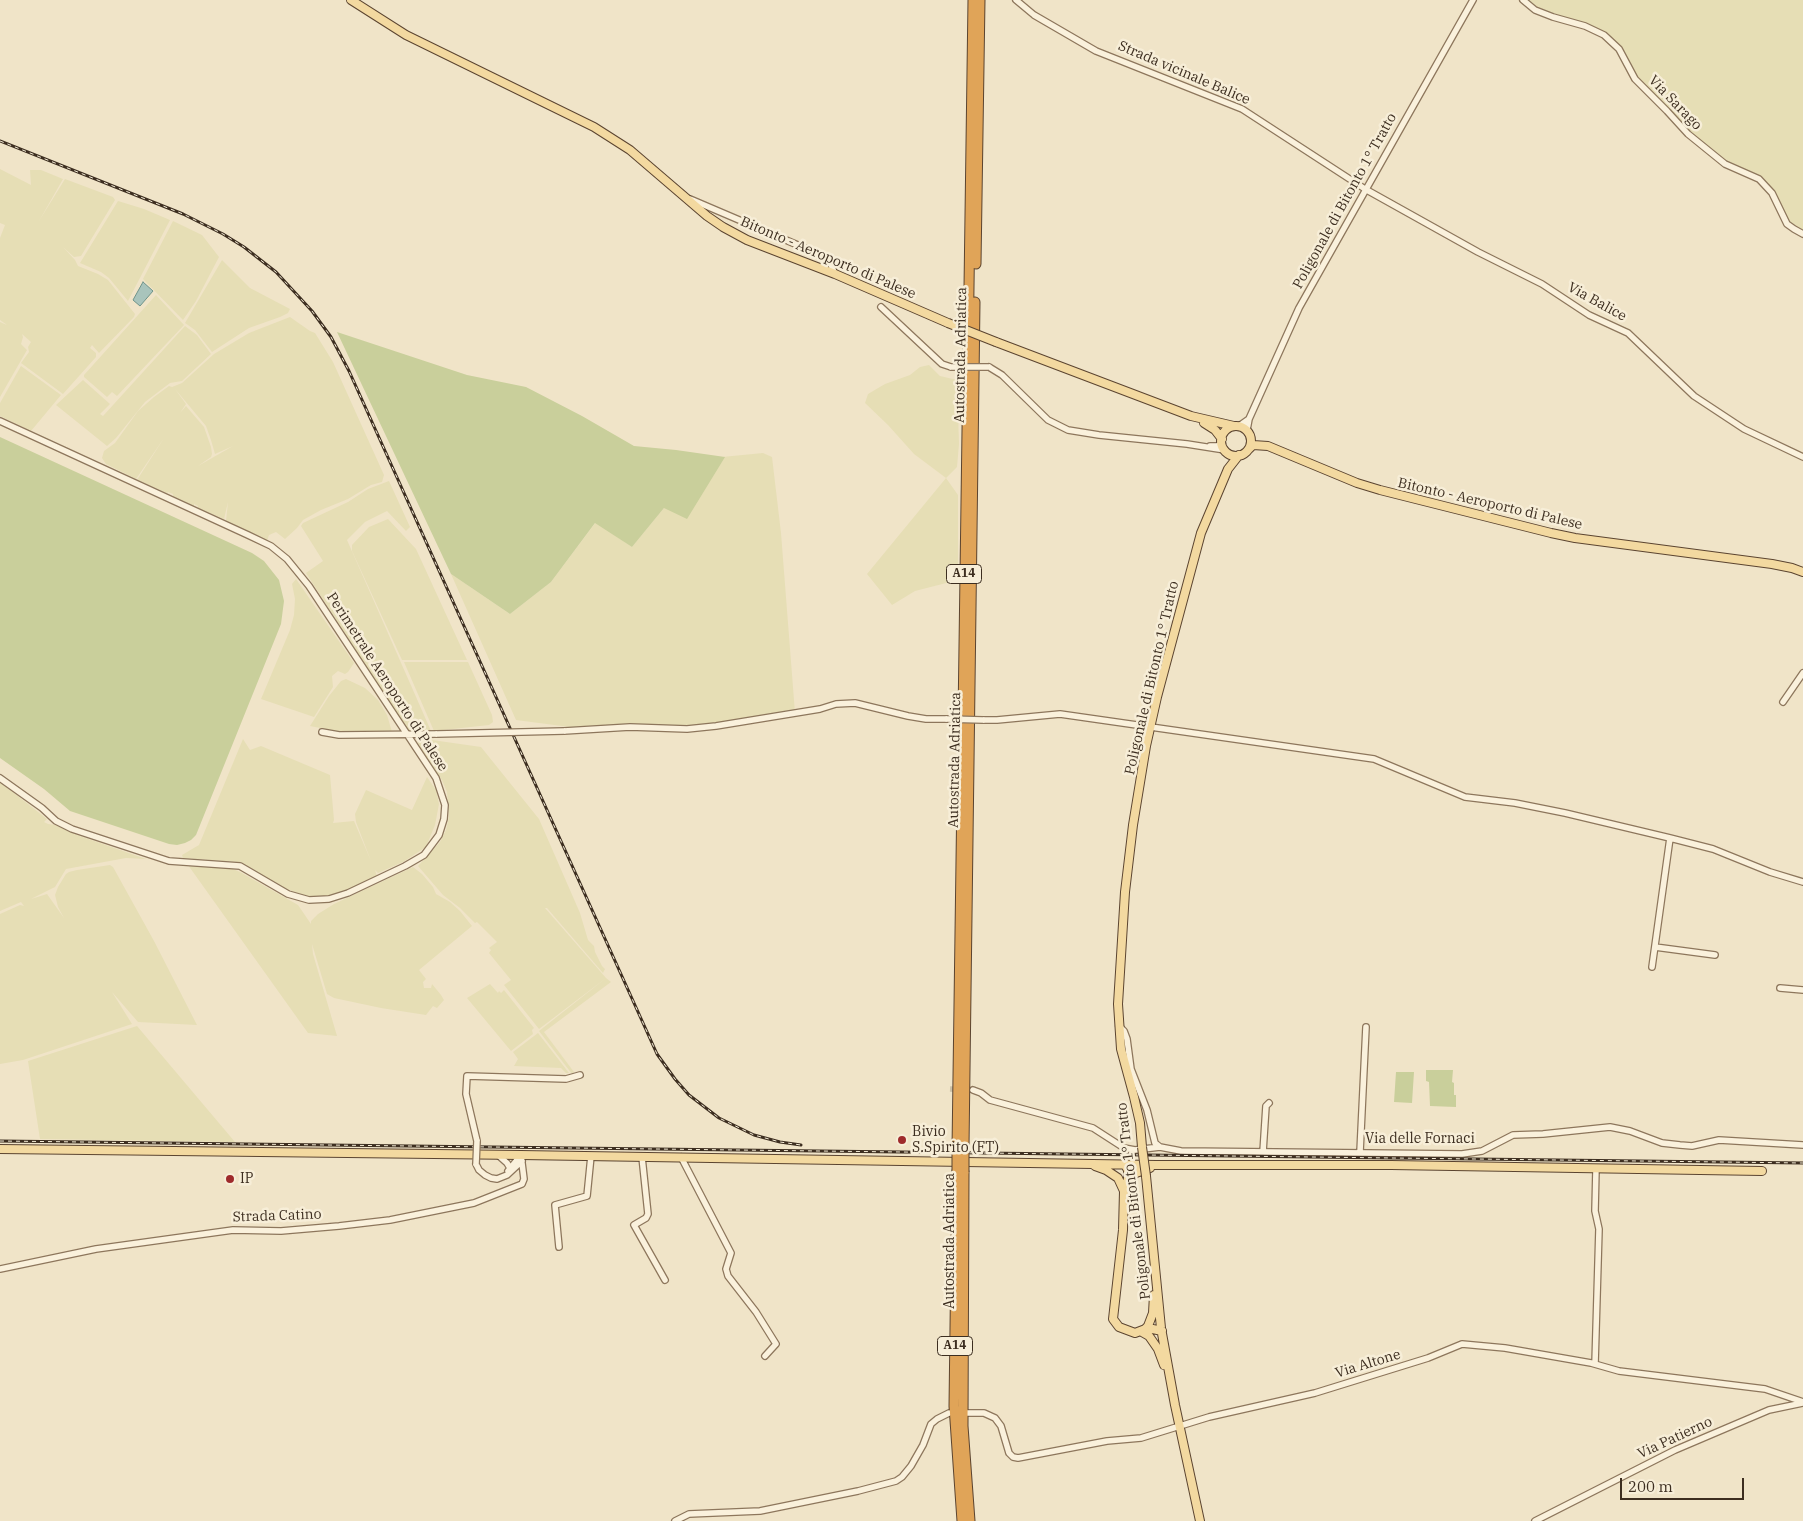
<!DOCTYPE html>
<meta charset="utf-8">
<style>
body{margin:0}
#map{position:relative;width:1803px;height:1521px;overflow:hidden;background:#f0e4c8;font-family:"IBM Plex Serif",serif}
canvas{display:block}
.scale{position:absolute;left:1620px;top:1478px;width:124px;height:22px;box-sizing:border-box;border:2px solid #3d2e20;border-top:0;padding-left:6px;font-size:15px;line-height:18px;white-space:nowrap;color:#3d2e20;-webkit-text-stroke:4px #f7eed8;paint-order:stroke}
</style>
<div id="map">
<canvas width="1803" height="1521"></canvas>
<div class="scale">200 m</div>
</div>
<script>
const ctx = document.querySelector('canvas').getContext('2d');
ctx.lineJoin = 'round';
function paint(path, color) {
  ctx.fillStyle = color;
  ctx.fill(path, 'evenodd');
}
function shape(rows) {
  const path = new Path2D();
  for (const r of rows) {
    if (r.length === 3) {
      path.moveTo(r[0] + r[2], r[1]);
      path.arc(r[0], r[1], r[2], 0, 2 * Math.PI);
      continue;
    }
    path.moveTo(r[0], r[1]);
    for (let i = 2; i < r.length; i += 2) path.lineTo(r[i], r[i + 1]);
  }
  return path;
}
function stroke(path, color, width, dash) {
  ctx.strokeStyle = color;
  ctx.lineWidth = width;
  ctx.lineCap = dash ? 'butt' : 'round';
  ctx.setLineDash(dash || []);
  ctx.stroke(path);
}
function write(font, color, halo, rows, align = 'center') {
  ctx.font = font + ' "IBM Plex Serif",serif';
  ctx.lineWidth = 5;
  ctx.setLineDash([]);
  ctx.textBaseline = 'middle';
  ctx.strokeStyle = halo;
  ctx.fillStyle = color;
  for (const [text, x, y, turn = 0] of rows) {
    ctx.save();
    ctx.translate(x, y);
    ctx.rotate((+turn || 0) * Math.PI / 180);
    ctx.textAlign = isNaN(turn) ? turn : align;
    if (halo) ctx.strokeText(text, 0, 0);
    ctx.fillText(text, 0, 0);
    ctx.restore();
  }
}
paint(shape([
 [1526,0,1803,0,1803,232,1791,225,1776,194,1768,184,1761,179,1731,165,1692,136,1637,77,1621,48,1606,35,1554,16,1535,7],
 [0,169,31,185,30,170,41,170,63,179,39,221,65,179,113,197,115,200,81,256,74,257,63,247,75,260,78,266,98,274,108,280,135,314,134,317,99,353,92,345,90,348,96,353,96,357,63,394,21,363,29,352,28,347,31,342,22,334,23,337,21,344,27,350,0,397,0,322,7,325,0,320,0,238,5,225,0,223],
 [118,201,144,209,170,220,128,301,109,278,101,272,80,263],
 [173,221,202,235,219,257,196,301,183,320,143,279],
 [222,260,250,288,290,309,288,313,280,317,249,328,212,352,195,330,185,323],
 [156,295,184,325,117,396,112,392,107,397,84,377,84,375],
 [290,317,310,331,315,333,333,362,384,475,382,482,371,485,348,499,321,510,303,520,297,528,285,539,276,532,269,535,267,541,226,521,228,502,224,519,198,508,198,506,194,504,194,507,173,496,173,494,168,492,167,493,137,480,164,438,136,479,106,464,102,458,104,451,115,443,138,411,154,397,169,386,172,387,182,383,214,354,249,333],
 [175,389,206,426,211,440,215,454,233,446,198,466,211,457,212,454,211,447,204,427,186,406,180,413,186,404],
 [185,326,197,335,211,354,182,381,170,383,145,402,116,438,107,446,56,405,83,380,110,404,100,414,103,416],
 [929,365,940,376,957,380,959,444,957,467,946,478,958,495,958,580,915,591,892,605,867,574,946,478,914,454,888,425,865,403,868,394,885,384,910,375,920,367],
 [21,366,61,395,31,431,0,416,0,403],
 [763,453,772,457,781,533,795,713,716,726,585,729,516,720,451,574,510,614,551,582,596,522,632,547,664,508,722,457],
 [389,481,410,527,406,531,387,511,365,522,347,540,431,731,408,731,306,573,323,561,301,526,303,523,348,502,368,489],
 [388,519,416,549,467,660,402,660,352,551,352,545,369,527],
 [296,579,354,663,348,672,345,674,338,671,332,676,333,687,314,717,261,699,290,630,294,615,295,599,292,584],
 [404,662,468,662,492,715,493,722,489,725,434,731],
 [346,679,365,688,378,700,387,715,392,732,340,732,310,726,329,696,341,681],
 [418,738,481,747,539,819,580,913,588,940,594,946,595,952,602,966,605,969,603,973,547,908,545,908,606,978,539,1029,504,985,511,980,489,953,491,950,489,948,497,942,477,922,475,923,460,908,443,895,418,866,440,842,446,830,449,817,447,792,442,780,421,749,418,743],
 [243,739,250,750,261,746,330,775,334,820,333,823,354,821,371,861,356,822,355,814,366,790,412,810,427,777,436,790,439,804,435,825,426,847,403,862,378,873,375,870,377,876,360,885,332,896,315,898,302,895,285,888,239,862,183,858,182,855,199,845],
 [0,782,47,819,44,822,48,824,55,825,80,836,146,859,126,858,66,869,55,887,31,899,47,894,64,918,58,907,55,895,58,887,66,874,69,872,77,870,110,865,113,867,154,941,197,1025,138,1022,112,992,132,1024,23,1060,0,1064,0,914,20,905,24,906,21,902,0,911],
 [188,865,233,869,240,872,298,905,311,924,311,921,318,914,334,904,413,867,422,874,433,887,436,894,450,902,460,911,472,926,419,970,426,979,423,982,424,988,431,988,432,984,441,995,444,1000,437,1008,433,1006,426,1015,381,1008,334,998,327,994,312,944,313,954,337,1036,308,1033],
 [606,978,611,982,544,1032,574,1072,572,1074,539,1031],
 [490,984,498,993,499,991,501,993,504,990,534,1028,532,1030,533,1034,511,1051,467,998],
 [137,1026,235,1142,40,1139,28,1061],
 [538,1033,569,1073,566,1073,561,1068,514,1066,518,1059,513,1052]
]), '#e6deb5');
paint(shape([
 [337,332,467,375,526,387,582,416,634,446,676,450,725,457,687,519,664,508,632,547,595,523,551,582,510,614,451,574],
 [0,437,252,553,264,561,279,580,284,601,281,624,196,835,191,840,185,843,177,845,169,844,70,811,44,789,0,758],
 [1426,1070,1453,1070,1452,1082,1454,1083,1454,1095,1456,1095,1456,1107,1430,1106,1429,1082,1426,1081],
 [1396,1072,1414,1072,1412,1103,1394,1102]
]), '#c9cf9b');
const water = shape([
 [143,282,153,291,140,306,133,300,143,282]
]);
paint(water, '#a9c4bc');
stroke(water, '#6f938a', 1);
stroke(shape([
 [950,1089,973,1090]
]), '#ccc0a6', 5.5, [5.5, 3]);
const minor = shape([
 [1016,0,1034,15,1096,51,1242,109,1365,189,1478,252,1542,284,1589,315,1628,333,1694,396,1744,429,1803,457],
 [1523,0,1535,10,1553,17,1585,26,1604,35,1619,49,1635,79,1667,111,1688,134,1725,164,1759,179,1772,193,1787,224,1794,229,1803,234],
 [690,199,807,249,826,259,831,265,835,274],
 [881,307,942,364,951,367],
 [989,367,1002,375,1048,420,1068,430,1099,435,1187,444,1225,450],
 [0,421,248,535,271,546,287,559,309,586,436,778,445,805,444,819,439,835,424,855,405,866,348,893,329,899,309,900,288,894,240,866,169,861,72,829,56,821,42,808,0,778],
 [1239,426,1249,419],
 [1247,430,1249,419,1299,308,1473,0],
 [1210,446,1217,446,1222,443],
 [1783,702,1803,673],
 [983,720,997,720,1060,714,1374,759,1465,797,1515,803,1565,813,1670,838,1713,849,1770,872,1803,882],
 [564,731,630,727,687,729,716,726,820,709,836,704,855,703,908,716,926,719,947,719],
 [322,732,339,735,437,734],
 [1655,947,1715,955],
 [1652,967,1670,838],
 [1780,988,1803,990],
 [1119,1026,1124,1031,1127,1039,1131,1069,1147,1110,1155,1143,1160,1147,1181,1151,1462,1154,1482,1151,1513,1135,1543,1134,1610,1127,1630,1131,1662,1143,1680,1145,1692,1146,1719,1140,1803,1145],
 [973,1090,981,1093,990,1100,1093,1128,1124,1148,1135,1150,1160,1147],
 [477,1141,466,1094,467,1076,566,1079,580,1075],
 [1263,1152,1266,1106,1269,1103],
 [1360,1152,1366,1027],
 [498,1155,507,1163,510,1168],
 [642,1157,648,1214,646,1218,634,1225,665,1280],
 [681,1157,731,1253,726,1269,728,1276,756,1312,776,1344,765,1356],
 [476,1164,479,1170,485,1175,491,1178,497,1179,507,1175,522,1161],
 [508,1171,521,1155],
 [559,1247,555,1205,587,1196,591,1156],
 [0,1269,96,1249,233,1230,281,1231,339,1226,390,1220,474,1203,522,1184,524,1179,521,1155],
 [1595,1364,1599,1229,1595,1211,1596,1169],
 [967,1413,984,1413,995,1418,1001,1426,1009,1453,1013,1457,1018,1458,1107,1441,1141,1438,1209,1417,1315,1393,1428,1358,1462,1344,1505,1348,1591,1363,1619,1371,1765,1389,1803,1402],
 [675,1521,689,1514,760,1511,858,1491,896,1481,902,1477,911,1466,923,1445,931,1424,937,1419,949,1413],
 [1535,1521,1675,1450,1769,1410,1803,1403]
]);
const major = shape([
 [351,0,406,35,594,127,630,150,707,216,723,227,747,240,835,274,948,323],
 [996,342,1191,416,1234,426],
 [1204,423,1215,430,1222,439],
 [1236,441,15],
 [1249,449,1253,445,1268,446,1357,483,1380,490,1551,533,1575,538,1772,564,1792,568,1803,572],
 [1142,1147,1140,1123,1134,1097,1121,1049,1118,1004,1125,892,1133,825,1146,746,1157,697,1201,533,1228,469,1239,455],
 [0,1149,521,1155,1156,1165,1391,1165,1762,1171],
 [1125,1165,1128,1170,1128,1179,1124,1191,1123,1230,1113,1319,1119,1327,1135,1333,1148,1328,1162,1331],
 [1095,1166,1106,1170,1118,1178,1124,1191],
 [1146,1176,1161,1328,1175,1405,1200,1521],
 [1128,1179,1136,1173,1150,1168],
 [1144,1330,1148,1326,1153,1313,1154,1295],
 [1142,1332,1149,1336,1158,1349,1164,1365]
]);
const highway = shape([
 [976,264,980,0],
 [964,1146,975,302],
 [957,1148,973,0],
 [957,1171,954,1406,962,1521],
 [964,1172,963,1426,970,1521]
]);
stroke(minor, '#8d765c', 8);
stroke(major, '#5b4430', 10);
stroke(highway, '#5b4430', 11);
stroke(minor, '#faf1dc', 5.5);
stroke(major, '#f3d9a0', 8);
stroke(highway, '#e0a458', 9);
const rail = shape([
 [0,141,183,214,223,234,244,247,276,272,312,311,331,337,349,371,657,1054,675,1079,689,1095,719,1118,754,1135,780,1142,801,1145],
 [0,1141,1803,1163]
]);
stroke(rail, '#3d2e20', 3);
stroke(rail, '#f7eed8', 1, [4]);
const minorBridge = shape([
 [951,367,989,367],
 [947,719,983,720],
 [437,734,564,731],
 [476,1164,477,1141]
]);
const majorBridge = shape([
 [948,323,996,342],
 [1142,1147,1146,1176]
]);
const highwayBridge = shape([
 [957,1148,957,1171],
 [964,1172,964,1146]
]);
stroke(minorBridge, '#8d765c', 8, []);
stroke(majorBridge, '#5b4430', 10, []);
stroke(highwayBridge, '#5b4430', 11, []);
stroke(minorBridge, '#faf1dc', 5.5);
stroke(majorBridge, '#f3d9a0', 8);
stroke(highwayBridge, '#e0a458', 9);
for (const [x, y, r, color] of [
 [902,1140,5,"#9e2a2b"],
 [230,1179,5,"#9e2a2b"]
]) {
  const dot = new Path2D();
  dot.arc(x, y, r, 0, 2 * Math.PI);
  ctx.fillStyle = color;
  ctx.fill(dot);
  stroke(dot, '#f7eed8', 2);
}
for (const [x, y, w] of [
 [964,574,35],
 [955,1346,35]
]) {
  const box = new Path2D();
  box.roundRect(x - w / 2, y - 9.5, w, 19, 4);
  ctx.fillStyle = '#f7eed8';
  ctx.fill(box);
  stroke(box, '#3d2e20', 1);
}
write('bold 12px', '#3d2e20', null, [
 ["A14",964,574],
 ["A14",955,1346]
]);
write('14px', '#3d2e20', '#f7eed8', [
 ["Strada vicinale Balice",1184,73,23],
 ["Via Sarago",1675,103,46],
 ["Poligonale di Bitonto 1° Tratto",1345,201,-61],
 ["Bitonto - Aeroporto di Palese",828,258,23],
 ["Via Balice",1597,302,29],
 ["Autostrada Adriatica",961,355,-89],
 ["Bitonto - Aeroporto di Palese",1490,504,13],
 ["Poligonale di Bitonto 1° Tratto",1152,678,-77],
 ["Perimetrale Aeroporto di Palese",387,682,57],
 ["Autostrada Adriatica",955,760,-89],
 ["Via delle Fornaci",1420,1139],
 ["Poligonale di Bitonto 1° Tratto",1134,1201,-97],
 ["Strada Catino",277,1216,-2],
 ["Autostrada Adriatica",950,1241,-90],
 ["Via Altone",1368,1364,-17],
 ["Via Patierno",1675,1438,-25]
]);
write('14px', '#3d2e20', '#f7eed8', [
 ["Bivio",912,1132],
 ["S.Spirito (FT)",912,1148],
 ["IP",240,1179]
], 'left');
</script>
